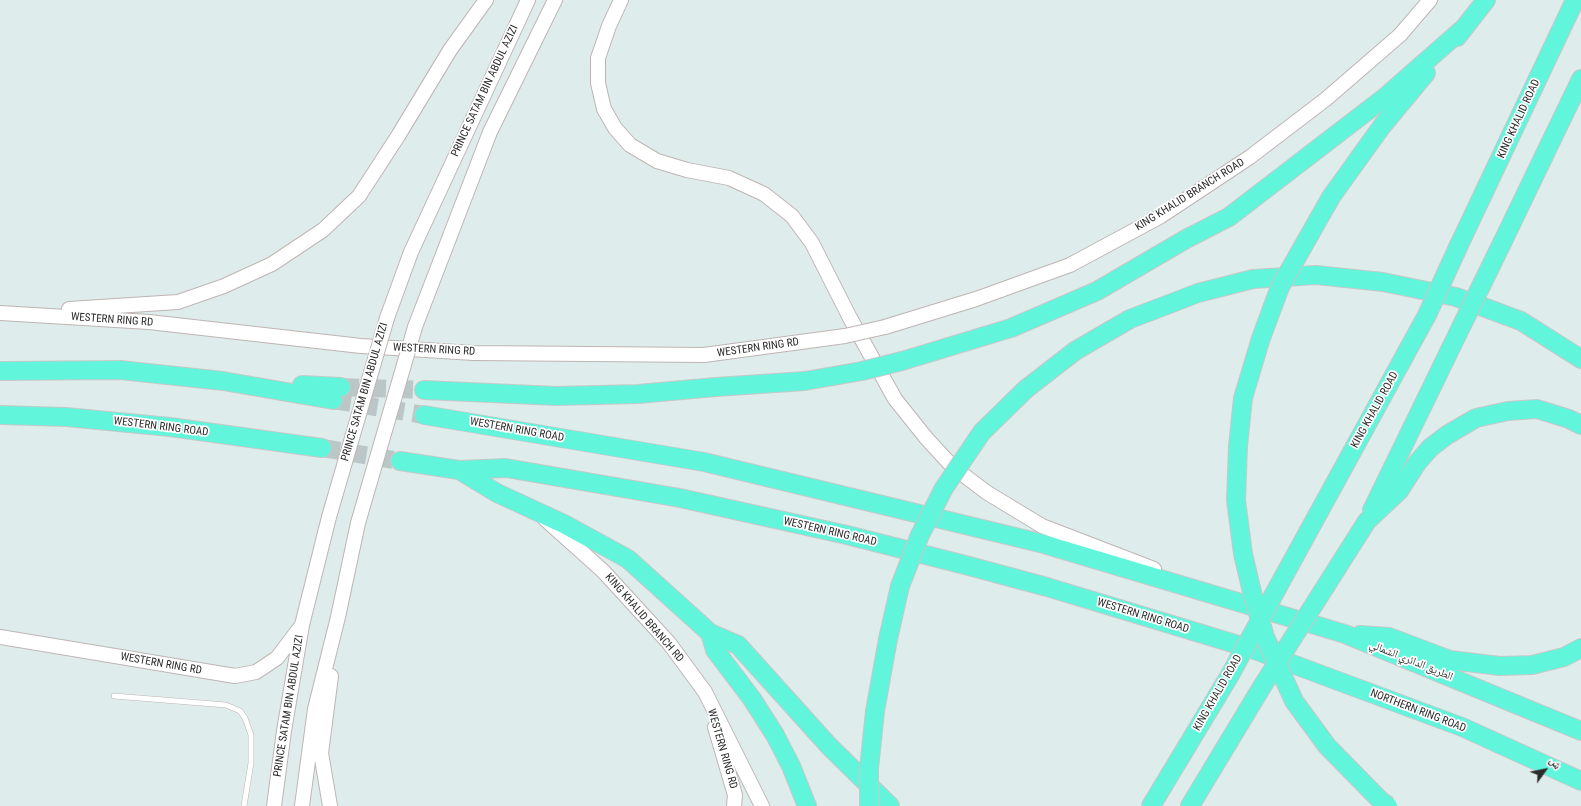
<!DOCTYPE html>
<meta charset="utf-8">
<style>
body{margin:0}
#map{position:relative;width:1581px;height:806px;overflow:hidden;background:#dfecec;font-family:"Roboto Condensed","Noto Naskh Arabic",sans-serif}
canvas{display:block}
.north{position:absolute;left:1525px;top:750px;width:40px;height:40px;-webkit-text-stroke:3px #fff;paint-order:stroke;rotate:57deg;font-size:11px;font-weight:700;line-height:16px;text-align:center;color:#2c2c2c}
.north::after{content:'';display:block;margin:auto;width:14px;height:18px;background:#2c2c2c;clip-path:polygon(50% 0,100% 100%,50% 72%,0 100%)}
</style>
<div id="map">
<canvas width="1581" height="806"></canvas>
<div class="north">ش</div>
</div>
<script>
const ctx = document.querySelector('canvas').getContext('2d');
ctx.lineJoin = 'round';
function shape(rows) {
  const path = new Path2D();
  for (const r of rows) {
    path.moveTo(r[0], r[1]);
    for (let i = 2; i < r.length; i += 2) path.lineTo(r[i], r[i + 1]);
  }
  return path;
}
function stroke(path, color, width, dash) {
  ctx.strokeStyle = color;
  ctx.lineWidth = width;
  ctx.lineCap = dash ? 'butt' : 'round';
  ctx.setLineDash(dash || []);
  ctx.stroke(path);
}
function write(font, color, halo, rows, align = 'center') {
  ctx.font = font + ' "Roboto Condensed","Noto Naskh Arabic",sans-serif';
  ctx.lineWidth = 3.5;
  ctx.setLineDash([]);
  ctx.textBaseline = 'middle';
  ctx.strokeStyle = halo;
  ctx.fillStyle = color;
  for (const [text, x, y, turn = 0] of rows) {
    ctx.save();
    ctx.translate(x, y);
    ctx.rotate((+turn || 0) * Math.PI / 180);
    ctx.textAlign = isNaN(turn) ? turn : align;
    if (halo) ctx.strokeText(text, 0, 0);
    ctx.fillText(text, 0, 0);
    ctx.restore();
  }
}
stroke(shape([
 [341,387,424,390],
 [333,400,424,415],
 [322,448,400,461]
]), '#bbc6c6', 18, [18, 9]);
const lane = shape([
 [114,696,226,705,240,711,245,718,251,735,251,763,244,806]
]);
const secondary = shape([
 [621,0,609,26,598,58,598,83,604,109,615,128,630,145,657,161,687,170,729,178,764,194,792,216,812,243,850,318,895,399,927,439,952,466,986,492,1042,526,1154,569],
 [69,309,178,302,224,286,272,264,323,230,359,196,398,136,450,50,486,0],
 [0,313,149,322,361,346,474,353,704,355,845,336],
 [387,318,411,252,528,0],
 [415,327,490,132,555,0],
 [885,327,976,299,1070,265,1161,216,1250,157,1326,99,1400,35,1430,0],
 [545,519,603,571,669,643,705,692,762,806],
 [0,637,235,676,256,672,277,658,302,625],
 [715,727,735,795,734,806],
 [274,806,284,731,302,625,329,517],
 [302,806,315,709,338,617,358,523],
 [330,806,321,753,331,676]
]);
const highway = shape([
 [1457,37,1486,0],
 [1331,197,1382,126,1426,73],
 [1503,241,1581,79],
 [1459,245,1575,0],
 [1130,319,1198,293,1253,279,1316,275,1383,282,1456,297,1521,321,1581,359],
 [902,361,1011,328,1097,291,1186,239,1229,217,1384,98,1465,27],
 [0,371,120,370,223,381,333,400],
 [302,385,341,387],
 [424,390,557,396,638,394,716,387,805,381,862,371],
 [0,415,66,417,170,427,322,448],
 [424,415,704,462,1040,543,1345,634,1581,731],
 [400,461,459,470,506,468,680,498,847,535,969,566,1047,587,1252,649,1462,727,1581,781],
 [459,470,497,493,564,524,628,559,710,633,715,650,752,699,775,735,791,766,807,806],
 [1372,510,1461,327],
 [1367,521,1399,491,1417,463,1430,448,1447,435,1476,418,1508,411,1537,409,1569,419,1581,425],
 [1279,585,1427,315],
 [710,633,738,645,829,746,890,806],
 [1360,635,1389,637,1450,660,1500,666,1532,665,1564,657,1581,648],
 [1151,806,1230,675],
 [1190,806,1263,685]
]);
stroke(lane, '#beb5b2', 6);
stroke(secondary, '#beb5b2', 16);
stroke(highway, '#c8c8c8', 20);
stroke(lane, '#fff', 5);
stroke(secondary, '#fff', 14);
stroke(highway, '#61f5dc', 18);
const secondaryBridge = shape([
 [845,336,885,327],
 [329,517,387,318],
 [358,523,415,327]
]);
const highwayBridge = shape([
 [1331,197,1280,287,1261,338,1243,398,1238,446,1236,500,1243,554,1252,592,1265,637,1294,701,1327,746,1381,801,1388,806],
 [1427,315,1459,245],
 [1461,327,1503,241],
 [862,371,902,361],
 [1230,675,1279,585],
 [1263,685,1367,521],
 [869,806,869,769,875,711,888,639,900,586,920,535,944,488,982,432,1026,389,1075,351,1130,319]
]);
stroke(secondaryBridge, '#beb5b2', 16, []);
stroke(highwayBridge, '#c8c8c8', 20, []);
stroke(secondaryBridge, '#fff', 14);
stroke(highwayBridge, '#61f5dc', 18);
write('11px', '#2c2c2c', '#fff', [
 ["PRINCE SATAM BIN ABDUL AZIZI",485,91,-65],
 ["KING KHALID ROAD",1519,119,-65],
 ["KING KHALID BRANCH ROAD",1190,195,-32],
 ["WESTERN RING RD",112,320,4],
 ["WESTERN RING RD",758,348,-8],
 ["WESTERN RING RD",434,350,3],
 ["PRINCE SATAM BIN ABDUL AZIZI",365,392,-74],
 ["KING KHALID ROAD",1375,410,-61],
 ["WESTERN RING ROAD",161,427,7],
 ["WESTERN RING ROAD",517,430,10],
 ["WESTERN RING ROAD",830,532,13],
 ["WESTERN RING ROAD",1143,616,17],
 ["KING KHALID BRANCH RD",644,618,49],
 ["الطريق الدائري الشمالي",1411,661,22],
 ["WESTERN RING RD",161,664,10],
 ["KING KHALID ROAD",1218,693,-60],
 ["PRINCE SATAM BIN ABDUL AZIZI",289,706,-81],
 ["NORTHERN RING ROAD",1418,711,21],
 ["WESTERN RING RD",722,749,74]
]);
</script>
